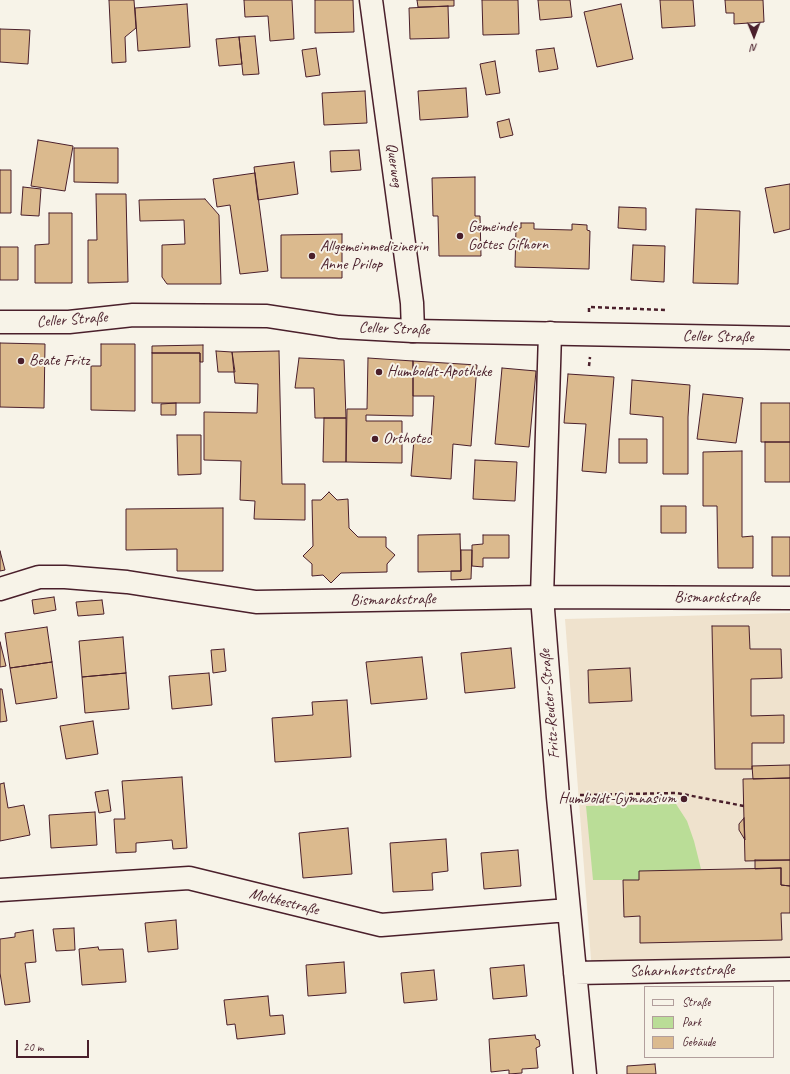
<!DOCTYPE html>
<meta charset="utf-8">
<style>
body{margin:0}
#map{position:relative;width:790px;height:1074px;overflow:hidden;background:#f7f3e8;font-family:Caveat,sans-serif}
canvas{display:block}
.legend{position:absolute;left:644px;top:986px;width:130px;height:72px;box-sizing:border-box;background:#f7f3e8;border:1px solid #b29e9c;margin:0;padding:5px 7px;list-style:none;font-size:12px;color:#4a1f2b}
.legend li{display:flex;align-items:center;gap:8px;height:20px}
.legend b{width:20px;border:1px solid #b29e9c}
.north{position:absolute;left:734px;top:16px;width:40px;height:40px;-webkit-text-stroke:3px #f7f3e8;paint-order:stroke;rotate:179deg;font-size:11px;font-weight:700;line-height:16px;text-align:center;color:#4a1f2b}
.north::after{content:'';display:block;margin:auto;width:14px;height:18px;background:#4a1f2b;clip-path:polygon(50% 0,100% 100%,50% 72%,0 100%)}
.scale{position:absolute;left:16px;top:1040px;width:73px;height:18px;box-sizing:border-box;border:2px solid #4a1f2b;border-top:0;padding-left:5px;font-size:12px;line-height:14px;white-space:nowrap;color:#4a1f2b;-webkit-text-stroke:3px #f7f3e8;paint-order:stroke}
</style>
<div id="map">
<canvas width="790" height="1074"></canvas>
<ul class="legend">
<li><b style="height:5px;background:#f7f3e8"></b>Straße</li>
<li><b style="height:11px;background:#badd97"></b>Park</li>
<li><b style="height:11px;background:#dbba8e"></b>Gebäude</li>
</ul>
<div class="north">N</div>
<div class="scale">20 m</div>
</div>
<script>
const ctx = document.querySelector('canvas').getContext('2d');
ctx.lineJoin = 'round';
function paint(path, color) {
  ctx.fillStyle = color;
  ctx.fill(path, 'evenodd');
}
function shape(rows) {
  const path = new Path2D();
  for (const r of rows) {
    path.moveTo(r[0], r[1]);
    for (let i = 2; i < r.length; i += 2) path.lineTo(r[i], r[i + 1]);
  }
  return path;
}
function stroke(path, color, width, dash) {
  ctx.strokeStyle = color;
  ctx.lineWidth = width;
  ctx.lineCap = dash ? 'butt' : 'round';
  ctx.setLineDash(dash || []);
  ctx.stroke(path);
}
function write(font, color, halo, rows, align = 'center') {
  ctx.font = font + ' Caveat,sans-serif';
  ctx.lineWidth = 4;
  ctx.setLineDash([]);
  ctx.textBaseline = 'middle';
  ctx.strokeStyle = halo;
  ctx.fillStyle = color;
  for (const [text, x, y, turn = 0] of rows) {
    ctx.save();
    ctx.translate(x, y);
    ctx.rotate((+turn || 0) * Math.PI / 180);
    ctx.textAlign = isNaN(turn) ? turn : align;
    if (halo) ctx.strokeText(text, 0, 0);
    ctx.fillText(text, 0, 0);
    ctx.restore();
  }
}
paint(shape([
 [790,613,790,979,593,985,565,619]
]), '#efe2cd');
paint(shape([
 [676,804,687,821,694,841,701,869,639,871,639,880,593,880,586,806]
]), '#badd97');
const building = shape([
 [109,0,134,0,136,28,125,37,126,62,112,63,109,0],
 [244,0,292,0,294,39,270,41,268,16,245,17,244,0],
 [315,0,353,0,354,32,315,33,315,0],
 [417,0,454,0,454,6,418,7,417,0],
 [482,0,518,0,519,34,483,35,482,0],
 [538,0,570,0,572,17,540,20,538,0],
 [660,0,693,0,695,26,662,28,660,0],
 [725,0,763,0,764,22,734,24,734,13,726,13,725,0],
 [187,4,190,47,138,51,135,8,187,4],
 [621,4,633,59,597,67,584,12,621,4],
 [448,6,449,38,410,39,409,8,448,6],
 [0,29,30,30,28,64,0,62,0,29],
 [255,36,259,74,243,75,239,37,255,36],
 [239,37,242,64,219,66,216,39,239,37],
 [316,48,320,75,306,77,302,50,316,48],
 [554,48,558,69,539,72,536,50,554,48],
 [495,61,500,93,486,95,480,64,495,61],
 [466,88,468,117,420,120,418,91,466,88],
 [365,91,367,123,324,125,322,93,365,91],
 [509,119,513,135,500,138,497,122,509,119],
 [38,140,73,146,65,191,31,186,38,140],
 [74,148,118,148,118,183,74,182,74,148],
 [359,150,361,170,331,172,330,151,359,150],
 [294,162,298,194,258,200,254,167,294,162],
 [0,170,11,170,11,213,0,213,0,170],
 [255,173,268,271,240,274,230,205,217,207,213,179,255,173],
 [475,177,475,216,480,216,481,256,439,256,438,216,433,216,432,178,475,177],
 [790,184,790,229,774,233,765,188,790,184],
 [23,187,41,189,39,216,21,215,23,187],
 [96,194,126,194,128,282,88,283,88,240,97,240,96,194],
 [205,199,219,215,221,284,167,284,162,277,162,245,185,244,184,220,140,221,139,200,205,199],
 [619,207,646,208,646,230,618,228,619,207],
 [696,209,740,211,738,284,693,283,696,209],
 [49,213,72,213,72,283,35,283,35,245,49,244,49,213],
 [521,223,534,223,534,229,572,230,572,224,587,225,587,230,590,231,589,269,515,267,516,228,521,228,521,223],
 [342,234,342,278,281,278,281,235,342,234],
 [633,245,665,246,664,282,631,280,633,245],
 [0,247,18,247,18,280,0,280,0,247],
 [0,343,45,344,44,408,0,407,0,343],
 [101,344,135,344,135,411,91,410,91,366,101,366,101,344],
 [203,345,203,362,200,362,200,353,152,353,152,346,203,345],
 [216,351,232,352,235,372,218,372,216,351],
 [279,351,282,484,305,484,305,520,254,519,255,501,240,500,241,461,204,460,204,412,257,413,258,384,235,383,232,352,279,351],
 [152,353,200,353,200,403,152,403,152,353],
 [299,358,344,360,346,418,315,418,314,388,295,388,299,358],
 [368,358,413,361,413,416,366,415,366,421,402,421,402,463,346,462,347,409,367,409,368,358],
 [413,361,477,365,471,446,453,444,451,479,411,476,414,439,431,441,434,396,413,396,413,361],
 [502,368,536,371,529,447,495,444,502,368],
 [568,374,614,377,606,473,582,471,586,424,564,423,568,374],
 [632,380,690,385,688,417,688,474,663,474,663,417,630,414,632,380],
 [703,394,743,398,736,443,697,439,703,394],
 [176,403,176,415,161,415,161,404,176,403],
 [761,403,790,403,790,442,761,442,761,403],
 [324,418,346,418,346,462,323,462,324,418],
 [177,435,201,435,201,474,178,475,177,435],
 [619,439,647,439,647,463,619,463,619,439],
 [765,442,790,442,790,482,765,482,765,442],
 [742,451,742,537,753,536,753,568,718,568,717,506,703,506,703,452,742,451],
 [475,460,517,462,515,501,473,499,475,460],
 [329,492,337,500,348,499,349,528,358,537,386,537,386,547,395,555,387,564,387,572,341,573,331,583,323,575,312,576,312,564,303,556,313,546,312,500,321,500,329,492],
 [661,506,686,506,686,533,661,533,661,506],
 [223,508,223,571,177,571,177,549,126,550,126,509,223,508],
 [460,534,461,571,418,572,418,535,460,534],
 [483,535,509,535,509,558,483,558,483,567,472,566,472,545,483,544,483,535],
 [772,537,790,537,790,576,772,576,772,537],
 [461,550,472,550,471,579,451,580,451,571,461,571,461,550],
 [0,551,5,570,0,571,0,551],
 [54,597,56,610,34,614,32,600,54,597],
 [102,600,104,614,78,616,76,602,102,600],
 [712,626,749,626,750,649,781,649,782,678,751,679,751,716,784,715,784,743,752,743,752,769,715,769,712,626],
 [47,627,52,662,10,668,5,633,47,627],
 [123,637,126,673,82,677,79,641,123,637],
 [0,642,6,666,0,667,0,642],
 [511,648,515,688,465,693,461,653,511,648],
 [224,649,226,671,213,673,211,650,224,649],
 [422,657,427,699,371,704,366,662,422,657],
 [52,662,57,698,16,704,10,668,52,662],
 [630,668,632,701,589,703,588,670,630,668],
 [126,673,129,709,85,713,82,677,126,673],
 [209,673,212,705,172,709,169,676,209,673],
 [0,689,2,689,7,721,0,722,0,689],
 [347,700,351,757,275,762,272,718,313,715,312,702,347,700],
 [93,721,98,754,66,759,60,726,93,721],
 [790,765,790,778,753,779,752,766,790,765],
 [182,777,187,848,173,849,172,840,136,843,136,852,116,853,114,819,125,819,122,781,182,777],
 [790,778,790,860,745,861,743,779,790,778],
 [4,783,8,808,24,805,30,835,0,841,0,784,4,783],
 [108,790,111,811,99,813,95,792,108,790],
 [95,812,97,845,51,848,49,815,95,812],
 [744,818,745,840,739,830,739,824,744,818],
 [348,828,352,874,303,878,299,833,348,828],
 [446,839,448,871,432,873,433,890,393,892,390,843,446,839],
 [518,850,521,886,484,889,481,853,518,850],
 [755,860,790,860,790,886,781,885,781,868,755,869,755,860],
 [781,868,781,885,790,886,790,913,781,913,782,940,640,943,640,916,624,917,623,880,639,880,639,871,781,868],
 [176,920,178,949,148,952,145,923,176,920],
 [74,928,75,950,56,951,53,929,74,928],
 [33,930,36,962,25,963,30,1002,5,1005,0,973,0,939,15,937,15,933,33,930],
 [98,947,99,950,123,949,126,982,82,985,79,949,98,947],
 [344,962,346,993,308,996,306,965,344,962],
 [524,965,527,996,493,999,490,968,524,965],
 [434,970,437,1000,404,1003,401,973,434,970],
 [268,996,270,1016,283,1015,285,1034,237,1039,235,1024,227,1025,224,1000,268,996],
 [535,1035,536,1039,539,1040,540,1046,536,1048,538,1068,522,1069,522,1073,509,1074,509,1070,491,1072,489,1039,535,1035],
 [655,1064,656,1074,627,1074,627,1066,655,1064]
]);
paint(building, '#dbba8e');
stroke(building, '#4a1f2b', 1);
const street = shape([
 [371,0,412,303,413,331],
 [550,333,542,597,558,797,585,1074],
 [0,589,39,577,65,577,127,582,256,602,542,597,790,598],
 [0,890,189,878,381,925,568,910],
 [575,973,790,969]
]);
const secondary = shape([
 [0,322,69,322,133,315,267,316,339,327,413,331,790,338]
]);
stroke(street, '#4a1f2b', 25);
stroke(secondary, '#4a1f2b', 25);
stroke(shape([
 [589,312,589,307,666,310],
 [589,366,590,357],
 [580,795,677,793,744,806]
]), '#4a1f2b', 2.5, [4, 3]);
stroke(street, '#f7f3e8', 22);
stroke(secondary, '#f7f3e8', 22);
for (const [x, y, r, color] of [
 [460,236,4,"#4a1f2b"],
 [312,256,4,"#4a1f2b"],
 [21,361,4,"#4a1f2b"],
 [379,372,4,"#4a1f2b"],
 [375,439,4,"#4a1f2b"],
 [684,799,4,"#4a1f2b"]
]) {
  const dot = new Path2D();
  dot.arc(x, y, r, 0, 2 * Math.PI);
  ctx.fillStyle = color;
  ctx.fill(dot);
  stroke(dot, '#f7f3e8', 1.5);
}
write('16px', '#4a1f2b', '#f7f3e8', [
 ["Querweg",394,165,82],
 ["Celler Straße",72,320,-4],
 ["Celler Straße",394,329,2],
 ["Celler Straße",718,337,1],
 ["Bismarckstraße",717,598],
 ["Bismarckstraße",393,600,-1],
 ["Fritz-Reuter-Straße",550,704,-95],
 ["Moltkestraße",284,902,14],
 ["Scharnhorststraße",682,971,-1]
]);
write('16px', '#4a1f2b', '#f7f3e8', [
 ["Gemeinde",468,227],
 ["Gottes Gifhorn",468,245],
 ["Allgemeinmedizinerin",320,247],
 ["Anne Prilop",320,265],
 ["Beate Fritz",29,361],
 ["Humboldt-Apotheke",387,372],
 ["Orthotec",383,439],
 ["Humboldt-Gymnasium",676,799,"right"]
], 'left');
</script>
